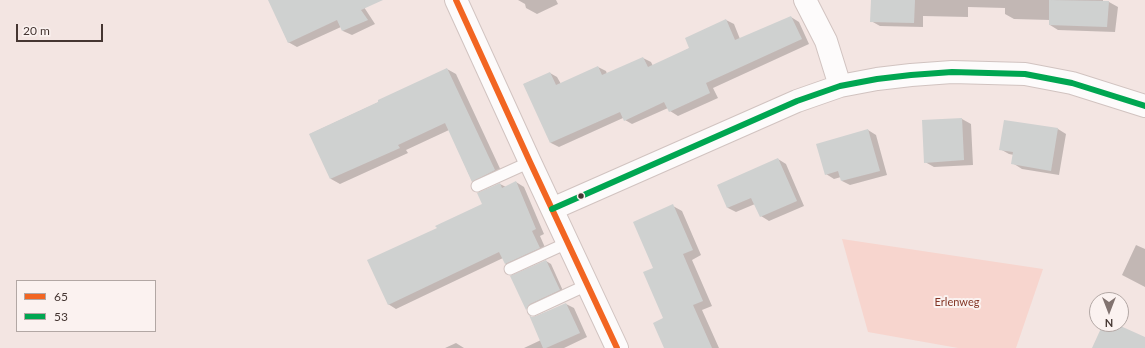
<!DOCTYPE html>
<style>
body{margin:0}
#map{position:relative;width:1145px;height:348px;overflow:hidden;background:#f3e5e2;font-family:Lato,sans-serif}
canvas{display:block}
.legend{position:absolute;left:16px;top:280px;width:140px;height:52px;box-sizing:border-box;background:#fbf2f0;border:1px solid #b2a7a4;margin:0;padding:5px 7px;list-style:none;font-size:12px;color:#453632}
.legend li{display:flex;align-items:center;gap:8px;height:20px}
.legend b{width:20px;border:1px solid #b2a7a4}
.north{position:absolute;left:1089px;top:292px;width:40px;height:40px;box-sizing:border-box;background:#fbf2f0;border:1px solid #b2a7a4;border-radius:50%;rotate:180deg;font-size:11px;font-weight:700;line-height:16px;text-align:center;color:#453632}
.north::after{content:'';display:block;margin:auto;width:14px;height:18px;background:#827370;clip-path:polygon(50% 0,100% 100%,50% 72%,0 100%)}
.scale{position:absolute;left:16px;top:24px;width:87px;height:18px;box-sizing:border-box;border:2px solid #453632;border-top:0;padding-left:5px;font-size:12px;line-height:14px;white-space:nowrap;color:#453632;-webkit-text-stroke:3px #fbf2f0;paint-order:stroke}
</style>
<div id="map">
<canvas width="1145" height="348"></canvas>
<ul class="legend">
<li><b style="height:5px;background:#f26522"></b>65</li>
<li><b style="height:5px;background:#00a651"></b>53</li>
</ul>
<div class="north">N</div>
<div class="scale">20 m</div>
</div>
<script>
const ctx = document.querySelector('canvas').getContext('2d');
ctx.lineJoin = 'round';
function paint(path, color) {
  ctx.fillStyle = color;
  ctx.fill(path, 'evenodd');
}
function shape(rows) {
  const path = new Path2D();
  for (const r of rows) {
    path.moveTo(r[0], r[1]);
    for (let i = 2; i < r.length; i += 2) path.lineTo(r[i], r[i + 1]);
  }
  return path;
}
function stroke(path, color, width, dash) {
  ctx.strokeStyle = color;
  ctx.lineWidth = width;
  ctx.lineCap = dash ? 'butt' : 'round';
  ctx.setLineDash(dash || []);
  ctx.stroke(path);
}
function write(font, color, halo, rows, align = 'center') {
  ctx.font = font + ' Lato,sans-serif';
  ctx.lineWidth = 4;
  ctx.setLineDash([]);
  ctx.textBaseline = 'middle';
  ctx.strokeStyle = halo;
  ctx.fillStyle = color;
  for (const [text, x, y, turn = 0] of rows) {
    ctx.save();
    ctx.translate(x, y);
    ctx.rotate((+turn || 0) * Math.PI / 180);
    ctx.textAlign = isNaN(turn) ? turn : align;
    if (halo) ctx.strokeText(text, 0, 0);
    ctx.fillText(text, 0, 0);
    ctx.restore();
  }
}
paint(shape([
 [842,239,1043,269,1016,348,958,348,868,332]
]), '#f7d5ce');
paint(shape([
 [269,0,370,0,362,4,375,24,352,35,343,31,341,27,297,47,288,42],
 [518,0,556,0,558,4,537,14,526,8,525,4],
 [872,0,1103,0,1103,2,1109,2,1118,7,1115,32,1058,30,1050,25,1050,20,1014,19,1005,14,1005,8,968,7,968,17,923,16,923,27,880,26,871,21],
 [791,17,799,22,809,44,713,88,718,98,678,116,670,111,668,108,632,124,625,120,623,118,559,147,551,143,524,84,550,73,557,77,561,84,598,67,606,71,607,74,643,58,651,62,653,66,690,48,726,20,734,24,740,39],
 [447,69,456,74,503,175,481,186,472,181,449,130,406,150,408,153,340,184,331,179,310,134,379,102],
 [962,119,971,124,973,165,934,167,925,162],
 [1058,129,1066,134,1059,175,1022,169,1014,164,1014,155,1009,154,1000,149],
 [868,130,876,135,887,175,850,185,842,181,841,177,834,179,826,174],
 [778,159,786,164,804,206,769,221,761,216,755,204,736,212,728,208,719,186],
 [516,182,524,187,544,234,540,236,547,252,514,268,506,264,503,258,396,309,388,304,438,228,483,205,500,184,506,187],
 [673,206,682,211,701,255,692,260,712,306,702,310,719,348,665,348,664,318,654,268],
 [1136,245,1145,249,1145,287,1122,275],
 [546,261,551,264,564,293,531,311,527,309,511,276],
 [566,304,574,308,587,337,564,348,524,348,541,340,532,318],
 [456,343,464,348,445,348]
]), '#0003');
paint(shape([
 [268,0,383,0,361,10,368,20,342,31,337,20,288,43],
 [871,0,915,0,914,23,870,22],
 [1049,0,1109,1,1107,27,1049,25],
 [791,16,802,39,706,83,710,93,669,112,664,102,624,121,620,112,550,143,523,84,550,72,556,85,598,66,602,75,643,57,648,67,689,48,685,38,726,19,735,40],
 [447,68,495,170,472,182,445,123,398,145,400,148,330,179,309,134,378,102,378,100],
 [962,118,964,160,924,163,922,120],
 [1004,120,1058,128,1051,171,1011,164,1013,152,999,150],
 [868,129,880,171,841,181,838,171,825,175,816,144],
 [778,158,797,201,760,217,751,198,727,208,717,185],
 [516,181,536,229,532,231,540,248,505,264,499,252,388,305,367,260,437,228,435,226,482,204,477,193,500,183,502,188],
 [673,204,693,250,683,254,703,301,693,305,712,348,664,348,653,323,663,318,643,272,653,268,633,222],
 [546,260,560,290,530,304,526,310,510,276],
 [566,303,580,333,546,348,543,348,529,315,532,317,536,316],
 [1103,324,1116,324,1145,337,1145,348,1092,348]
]), '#cfd1d0');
const service = shape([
 [477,186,530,162],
 [510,269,567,243],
 [533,310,587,285]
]);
const minor = shape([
 [456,0,530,162,617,348],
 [805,0,826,41,840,86],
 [552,209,797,101,840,86,877,79,911,75,952,72,1025,74,1072,83,1145,106]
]);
stroke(service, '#d1c3c0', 13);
stroke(minor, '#d1c3c0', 24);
stroke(service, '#fdfbfb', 11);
stroke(minor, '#fdfbfb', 22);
stroke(shape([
 [456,0,530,162,617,348]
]), '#f26522', 6);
stroke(shape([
 [552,209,797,101,840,86,877,79,911,75,952,72,1025,74,1072,83,1145,106]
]), '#00a651', 6);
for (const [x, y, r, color] of [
 [581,196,3.5,"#453632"]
]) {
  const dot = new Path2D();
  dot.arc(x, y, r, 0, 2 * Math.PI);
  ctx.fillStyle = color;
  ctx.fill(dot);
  stroke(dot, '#fbf2f0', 1.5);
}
write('11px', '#833626', '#fbf2f0', [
 ["Erlenweg",957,302]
]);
</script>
